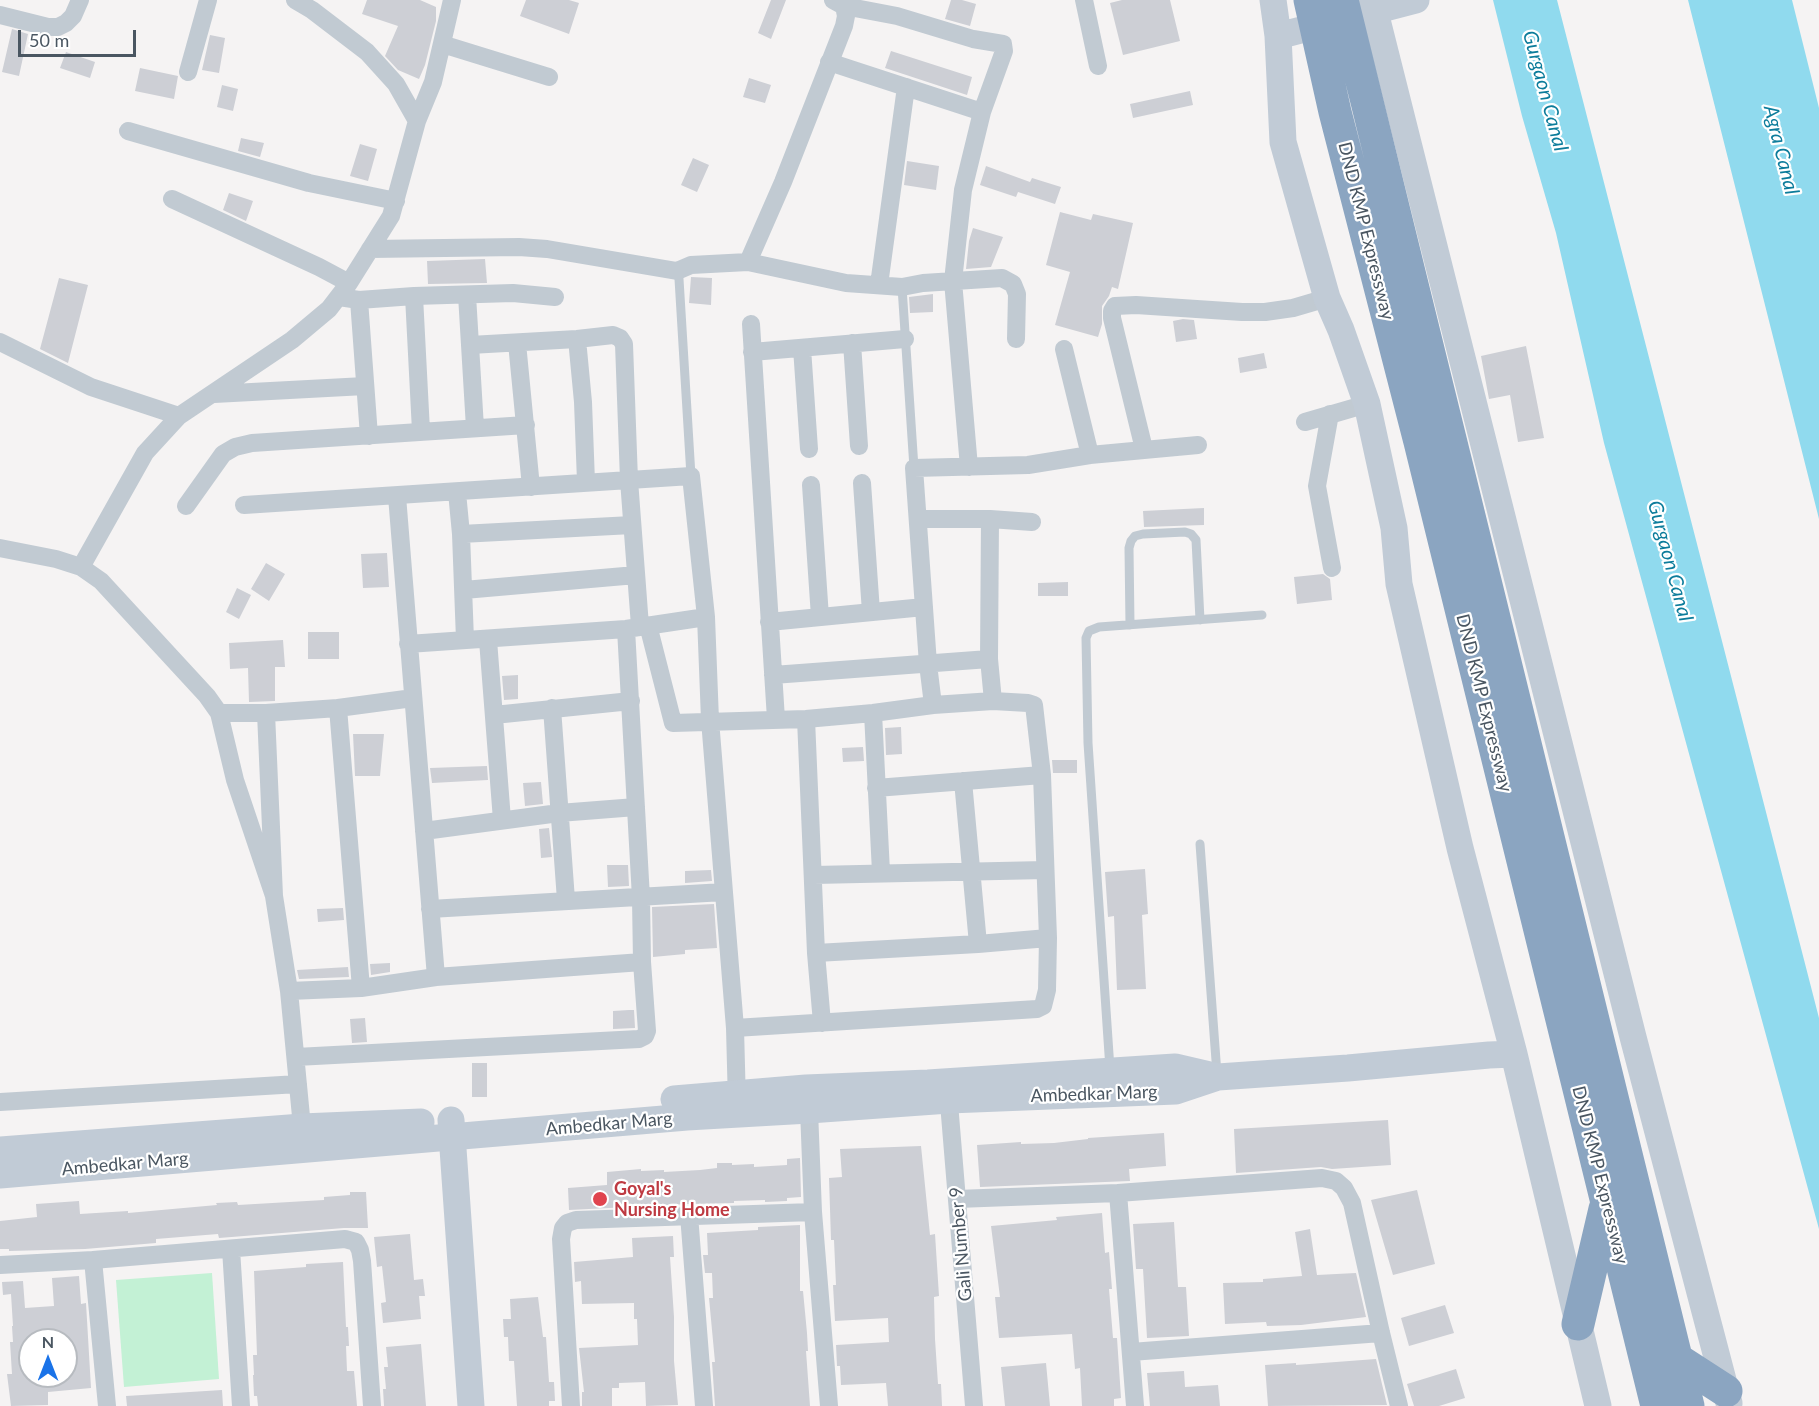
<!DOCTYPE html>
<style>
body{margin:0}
#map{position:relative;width:1819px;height:1406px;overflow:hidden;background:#f5f3f3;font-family:Lato,sans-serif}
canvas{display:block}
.north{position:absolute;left:18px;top:1328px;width:60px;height:60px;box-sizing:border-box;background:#fff;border:2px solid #b7bbc0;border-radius:50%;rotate:0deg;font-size:16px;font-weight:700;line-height:24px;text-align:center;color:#4a5661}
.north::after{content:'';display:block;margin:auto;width:21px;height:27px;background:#1a73e8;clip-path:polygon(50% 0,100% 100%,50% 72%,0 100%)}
.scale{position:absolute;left:18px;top:30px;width:118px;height:27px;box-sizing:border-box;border:3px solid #4a5661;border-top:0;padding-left:8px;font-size:18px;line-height:21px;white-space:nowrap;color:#4a5661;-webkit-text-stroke:4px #fff;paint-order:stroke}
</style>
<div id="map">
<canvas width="1819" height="1406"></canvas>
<div class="north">N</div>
<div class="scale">50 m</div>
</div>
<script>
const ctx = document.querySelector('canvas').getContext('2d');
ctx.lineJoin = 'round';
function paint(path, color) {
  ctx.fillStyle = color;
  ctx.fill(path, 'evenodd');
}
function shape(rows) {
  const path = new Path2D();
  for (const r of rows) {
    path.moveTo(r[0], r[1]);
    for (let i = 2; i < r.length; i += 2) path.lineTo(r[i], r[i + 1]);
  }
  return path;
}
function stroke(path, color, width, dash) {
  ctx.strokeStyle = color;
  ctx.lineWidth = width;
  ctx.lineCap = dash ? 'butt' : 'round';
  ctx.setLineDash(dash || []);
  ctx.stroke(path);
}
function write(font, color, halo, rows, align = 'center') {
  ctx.font = font + ' Lato,sans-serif';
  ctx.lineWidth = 4.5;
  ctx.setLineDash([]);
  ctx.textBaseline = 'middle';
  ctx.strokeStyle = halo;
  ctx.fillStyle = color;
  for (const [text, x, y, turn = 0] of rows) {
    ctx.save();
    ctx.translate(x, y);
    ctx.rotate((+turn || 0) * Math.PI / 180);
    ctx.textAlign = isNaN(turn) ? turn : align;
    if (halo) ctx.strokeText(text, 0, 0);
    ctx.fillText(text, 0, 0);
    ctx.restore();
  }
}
paint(shape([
 [212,1273,219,1379,124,1387,116,1280]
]), '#c3f1d5');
paint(shape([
 [1493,0,1557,0,1819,1018,1819,1229,1604,443,1556,233,1522,116],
 [1688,0,1792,0,1819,108,1819,519]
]), '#90daee');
paint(shape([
 [367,0,420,0,436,7,436,21,425,65,419,79,398,70,385,56,398,26,362,14],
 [526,0,569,0,579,3,569,34,520,16],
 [771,0,786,0,771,39,758,33],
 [951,0,962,0,976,4,970,26,945,19],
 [1122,0,1170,0,1180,41,1123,55,1110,3],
 [12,29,28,34,19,76,2,72],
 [210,35,225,38,219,73,202,70],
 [891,51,972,77,967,95,885,68],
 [66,52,95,62,90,78,60,68],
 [140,68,178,76,174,99,135,91],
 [749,78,771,85,765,103,743,97],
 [222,85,238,89,233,111,217,107],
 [1190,91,1193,105,1133,118,1130,104],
 [241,138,264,143,260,157,238,151],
 [360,144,377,149,368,181,350,176],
 [693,158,709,165,697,192,681,185],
 [907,161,939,166,936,190,904,185],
 [986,166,1030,182,1032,178,1061,187,1055,204,1018,192,1016,197,980,185],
 [229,193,253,201,246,221,223,210],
 [1060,212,1091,220,1093,214,1133,223,1118,289,1112,287,1109,296,1102,306,1102,324,1098,337,1055,325,1070,272,1046,265],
 [973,228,1003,237,991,267,966,269,969,241],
 [485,259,487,283,428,284,427,261],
 [691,277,712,278,711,305,689,303],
 [59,278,88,285,68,363,40,349],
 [933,294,933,312,910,313,909,297],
 [1183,319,1194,320,1197,339,1176,342,1173,321],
 [1526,346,1544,438,1518,442,1510,395,1489,399,1481,356],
 [1264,353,1267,368,1240,373,1238,358],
 [1204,508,1204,525,1144,527,1143,511],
 [387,553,389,587,363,588,361,554],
 [266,563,285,574,269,601,251,589],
 [1323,574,1330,579,1332,600,1297,604,1294,577],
 [1068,582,1068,596,1038,596,1038,583],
 [237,588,251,595,239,619,226,612],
 [308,632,339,632,339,659,308,659],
 [283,640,285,667,275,667,275,701,249,702,248,668,230,669,229,643],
 [518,675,518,699,504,700,502,676],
 [901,727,902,754,886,755,885,728],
 [353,734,384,734,380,776,355,776],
 [863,747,864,761,843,762,842,748],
 [1052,760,1077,760,1077,773,1053,773],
 [487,766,488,780,432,783,430,768],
 [541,782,543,804,525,806,523,783],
 [549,828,552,857,541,858,539,829],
 [607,865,628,865,629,886,608,887],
 [1145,869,1148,914,1142,915,1146,989,1117,990,1114,916,1108,917,1105,872],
 [711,870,712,881,685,883,685,871],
 [714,904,717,948,685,950,685,954,653,957,652,907],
 [343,908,344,920,318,922,317,909],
 [390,963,390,972,371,975,370,964],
 [348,967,349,977,299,979,297,970],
 [629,1010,634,1010,635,1028,613,1029,613,1011],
 [365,1018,367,1042,352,1043,350,1019],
 [472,1063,487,1063,487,1097,472,1097],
 [1388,1120,1391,1165,1332,1169,1321,1167,1236,1173,1234,1129],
 [1164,1133,1166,1166,1129,1169,1130,1181,980,1187,977,1145,1021,1142,1021,1144,1054,1143,1088,1139,1088,1138],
 [921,1146,930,1235,935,1234,939,1296,934,1297,935,1339,938,1384,941,1384,942,1406,888,1406,886,1383,841,1385,840,1366,837,1366,836,1345,889,1342,888,1318,835,1321,833,1285,836,1285,834,1240,831,1240,829,1178,842,1177,840,1149],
 [800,1158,801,1197,787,1198,787,1201,765,1202,765,1200,734,1201,734,1203,689,1204,569,1210,568,1188,607,1185,607,1172,641,1169,641,1171,664,1170,664,1172,700,1170,717,1168,717,1163,732,1163,732,1165,754,1164,754,1167,787,1165,787,1159],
 [1417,1190,1435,1264,1393,1275,1371,1200],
 [350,1192,366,1192,368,1228,344,1228,219,1238,218,1234,156,1239,156,1243,85,1249,9,1251,9,1249,0,1249,0,1221,37,1217,36,1204,79,1201,80,1214,128,1211,128,1213,217,1205,216,1203,237,1202,238,1205,324,1200,324,1197,350,1195],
 [1102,1213,1105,1253,1109,1252,1112,1289,1109,1289,1113,1338,1117,1338,1121,1398,1114,1399,1114,1406,1082,1406,1080,1368,1075,1369,1072,1334,999,1338,995,1297,1000,1297,991,1226,1057,1220,1056,1217],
 [1174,1222,1178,1287,1186,1287,1189,1336,1147,1338,1143,1269,1136,1269,1133,1224],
 [800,1225,800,1291,803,1291,807,1333,808,1351,806,1351,810,1406,715,1406,712,1362,715,1362,709,1298,713,1298,712,1273,705,1273,703,1255,708,1255,707,1233,758,1230,758,1227],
 [1310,1229,1317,1275,1356,1273,1366,1317,1301,1325,1267,1326,1266,1322,1225,1324,1223,1283,1263,1282,1263,1279,1302,1276,1295,1232],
 [410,1234,414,1280,423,1279,425,1296,419,1296,421,1319,383,1323,381,1303,386,1302,382,1266,377,1267,374,1237],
 [673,1236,674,1257,670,1257,674,1317,674,1361,678,1405,646,1406,645,1382,619,1383,619,1388,612,1388,612,1406,582,1406,582,1392,584,1392,579,1348,638,1345,637,1319,634,1319,634,1303,582,1304,581,1281,575,1282,574,1262,633,1257,632,1238],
 [343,1262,346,1327,348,1327,349,1346,346,1346,347,1371,354,1371,357,1406,258,1406,257,1396,254,1396,253,1375,254,1375,253,1355,257,1355,254,1271,306,1267,306,1264],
 [79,1276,81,1304,86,1303,91,1388,48,1392,48,1405,11,1406,7,1374,12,1374,10,1342,13,1342,12,1326,13,1326,11,1294,3,1295,2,1282,23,1281,25,1308,54,1306,52,1278],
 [30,1340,66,1340,66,1376,30,1376],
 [538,1297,543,1337,546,1337,549,1382,554,1382,555,1401,549,1401,549,1406,517,1406,514,1361,509,1361,508,1337,504,1337,503,1319,511,1319,510,1299],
 [1445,1305,1454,1333,1409,1346,1401,1318],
 [421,1344,426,1406,384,1406,383,1389,386,1389,384,1367,388,1367,386,1347],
 [1376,1359,1387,1405,1268,1406,1265,1365,1296,1363,1296,1365],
 [1046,1363,1050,1406,1005,1406,1001,1367],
 [1456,1369,1465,1398,1439,1406,1414,1406,1407,1384],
 [1184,1371,1185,1387,1218,1385,1220,1406,1150,1406,1147,1373],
 [222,1390,223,1406,127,1406,126,1396]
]), '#cdcfd5');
stroke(shape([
 [677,271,679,279,691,476],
 [902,287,914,468],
 [1130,625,1129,548,1131,541,1135,536,1143,534,1185,532,1191,534,1196,540,1200,620],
 [1200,844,1217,1074],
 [1110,1069,1088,743,1086,638,1089,631,1099,627,1262,615]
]), '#c1cad2', 9);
stroke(shape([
 [295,0,312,10,367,52,396,84,417,121],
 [1084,0,1098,66],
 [844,6,897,16,973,39,1003,44,1004,51,982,112,963,190,953,281,969,467],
 [0,15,48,27,58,27,66,23,73,16,80,0],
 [442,44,549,77],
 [829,62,982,112],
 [188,72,208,0],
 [128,131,309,183,396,201],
 [172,199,319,267,349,283],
 [370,249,519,247,547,249,677,271,691,265,748,262,783,182,844,26,846,16,844,6,833,0],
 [748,262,846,283,902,287,923,283,1002,278,1013,284,1017,294,1016,339],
 [879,285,906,87],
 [467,295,475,428],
 [414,296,421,431],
 [339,297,359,300,414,296,513,293,555,297],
 [359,300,369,436],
 [751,324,776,719],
 [577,339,583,402,586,482],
 [0,342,91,387,179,416],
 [517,343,531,487],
 [852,343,859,446],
 [470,345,577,339,613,335,620,338,624,344,629,480,640,626],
 [802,348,809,449],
 [1064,349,1090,455],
 [752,352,905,339],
 [214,394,365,386],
 [1330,414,1317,486,1332,568],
 [1305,422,1367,404],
 [1144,449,1112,318,1112,311,1115,306,1136,305,1242,312,1265,312,1293,308,1327,298],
 [862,483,871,612],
 [811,485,820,617],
 [457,492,461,534,465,640],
 [397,496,436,977],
 [244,505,691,476,706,617,710,720,735,1028,737,1104],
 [186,506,223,454,235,447,252,443,526,425],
 [919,519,990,519,1032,522],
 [990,519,989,659,993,701],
 [461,534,632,525],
 [0,548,56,559,81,567,101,581,207,696,219,713,235,780,274,896],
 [81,567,145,453,179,416,292,340,329,309,349,283,391,216,417,121,433,82,452,0],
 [464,590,636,575],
 [769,622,924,607],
 [648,625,673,723,806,719,873,713,933,705,993,701,1028,703,1034,705,1042,775,1048,938,1047,990,1043,1006,1037,1009,735,1028],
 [488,640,502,820],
 [408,644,626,629,706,617],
 [773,675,989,659],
 [933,705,928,664,914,468,1028,465,1090,455,1198,445],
 [338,708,413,698],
 [552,708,566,900],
 [219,713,266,713,338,708,361,988],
 [266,713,274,896,289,991,302,1127],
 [873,713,881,872],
 [494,715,631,701],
 [806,719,816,953,822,1023],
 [963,781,978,944],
 [876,788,1042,775],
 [424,831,559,813,636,807],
 [814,875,1045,870],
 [430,909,724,892],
 [816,953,978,944,1048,938],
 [289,991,361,988,436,977,642,962],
 [296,1057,639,1039,645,1036,647,1031,642,962,641,898,626,629],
 [948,1091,974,1406],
 [0,1102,298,1084],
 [809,1110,813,1212,829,1406],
 [1118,1193,1135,1406],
 [957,1199,1118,1193,1322,1178,1336,1181,1344,1188,1352,1203,1381,1333,1399,1406],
 [689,1215,704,1406],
 [231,1249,241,1406],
 [93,1260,107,1406],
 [0,1265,93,1260,345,1239,356,1242,360,1250,362,1261,372,1406],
 [1131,1352,1381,1333],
 [571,1406,561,1239,563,1228,567,1223,576,1220,813,1212]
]), '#c1cad2', 18);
stroke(shape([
 [1273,0,1278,36,1283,142,1327,298,1341,330,1367,404,1394,528,1399,584,1460,848,1514,1054,1598,1406],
 [1372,0,1633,1037,1729,1403],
 [1278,36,1416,0],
 [674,1099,806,1088,928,1083,1175,1067,1218,1077],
 [451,1120,471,1406],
 [0,1150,302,1127,421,1122],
 [0,1175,687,1117,809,1110,949,1100,1176,1091,1218,1077,1348,1068,1489,1055,1514,1054]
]), '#c1cbd6', 27);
stroke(shape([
 [1310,0,1335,112,1420,442,1657,1406],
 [1342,0,1688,1406],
 [1578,1324,1605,1209],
 [1675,1358,1726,1391]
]), '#8ba5c1', 33);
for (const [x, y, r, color] of [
 [600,1199,8,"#e0444e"]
]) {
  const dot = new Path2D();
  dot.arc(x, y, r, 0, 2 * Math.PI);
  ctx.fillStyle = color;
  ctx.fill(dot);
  stroke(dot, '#fff', 2);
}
write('18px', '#4a5661', '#fff', [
 ["DND KMP Expressway",1366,231,76],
 ["DND KMP Expressway",1484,703,76],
 ["Ambedkar Marg",1094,1094,-2],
 ["Ambedkar Marg",609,1124,-5],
 ["Ambedkar Marg",125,1164,-5],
 ["DND KMP Expressway",1600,1175,76],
 ["Gali Number 9",961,1244,-95]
]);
write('bold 18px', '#be3a42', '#fff', [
 ["Goyal's",614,1189],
 ["Nursing Home",614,1210]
], 'left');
write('italic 20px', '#0c7c9b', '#fff', [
 ["Gurgaon Canal",1545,91,75],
 ["Agra Canal",1781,150,76],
 ["Gurgaon Canal",1670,561,75]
]);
</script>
